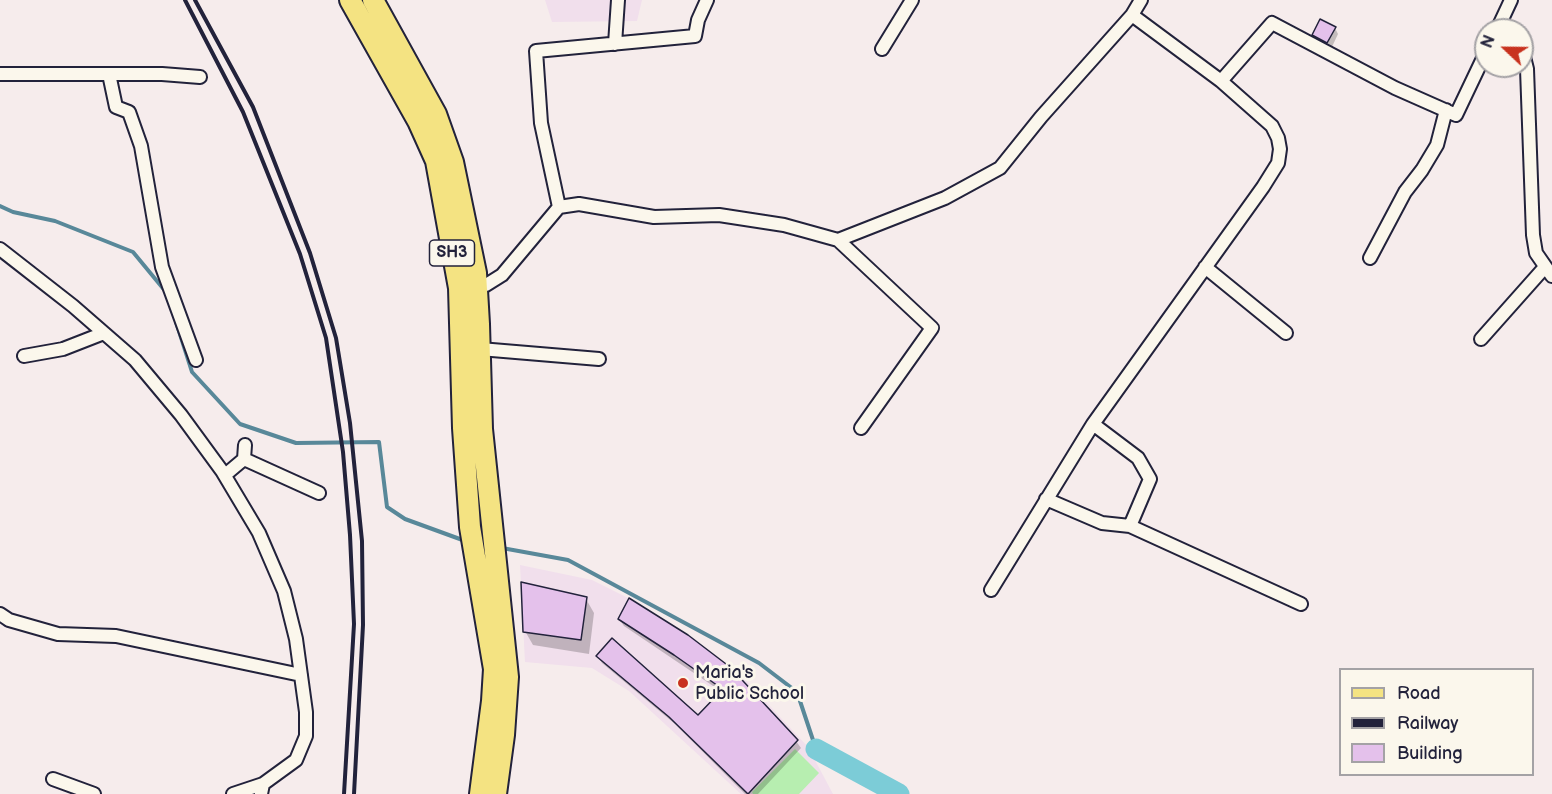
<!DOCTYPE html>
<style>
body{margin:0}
#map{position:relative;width:1552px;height:794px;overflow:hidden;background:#f6ecec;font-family:"Balsamiq Sans",sans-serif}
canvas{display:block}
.legend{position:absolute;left:1339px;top:668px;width:195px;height:108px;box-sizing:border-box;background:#fbf7ec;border:2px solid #a4a2a5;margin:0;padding:8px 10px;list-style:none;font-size:18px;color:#22223b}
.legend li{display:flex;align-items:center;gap:12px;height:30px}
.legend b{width:30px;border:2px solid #a4a2a5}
.north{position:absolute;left:1474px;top:18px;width:60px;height:60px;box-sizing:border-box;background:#fbf7ec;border:2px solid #a4a2a5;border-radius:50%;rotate:292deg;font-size:16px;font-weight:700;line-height:24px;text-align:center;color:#22223b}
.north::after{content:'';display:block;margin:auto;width:21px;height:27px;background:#c8321e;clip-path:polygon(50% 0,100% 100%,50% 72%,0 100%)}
</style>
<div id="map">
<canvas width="1552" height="794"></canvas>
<ul class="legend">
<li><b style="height:8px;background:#f4e382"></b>Road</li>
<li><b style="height:8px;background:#22223b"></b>Railway</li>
<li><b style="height:16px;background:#e4c1eb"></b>Building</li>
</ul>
<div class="north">N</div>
</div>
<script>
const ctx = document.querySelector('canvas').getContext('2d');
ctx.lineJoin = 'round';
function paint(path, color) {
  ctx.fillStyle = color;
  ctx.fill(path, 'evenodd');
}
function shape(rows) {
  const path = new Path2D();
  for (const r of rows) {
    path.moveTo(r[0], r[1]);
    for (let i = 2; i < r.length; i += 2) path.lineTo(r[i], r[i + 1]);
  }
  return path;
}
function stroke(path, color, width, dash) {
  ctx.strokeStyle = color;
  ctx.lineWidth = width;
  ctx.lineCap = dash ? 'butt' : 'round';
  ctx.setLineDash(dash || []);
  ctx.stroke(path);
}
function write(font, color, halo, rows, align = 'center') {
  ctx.font = font + ' "Balsamiq Sans",sans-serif';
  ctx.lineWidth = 6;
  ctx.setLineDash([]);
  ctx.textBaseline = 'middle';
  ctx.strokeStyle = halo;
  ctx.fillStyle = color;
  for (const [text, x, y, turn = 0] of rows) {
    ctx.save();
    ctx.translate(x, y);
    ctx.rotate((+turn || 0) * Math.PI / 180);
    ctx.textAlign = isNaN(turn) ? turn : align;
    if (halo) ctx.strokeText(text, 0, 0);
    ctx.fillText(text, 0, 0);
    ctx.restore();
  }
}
paint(shape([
 [545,0,642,0,637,21,552,22],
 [520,565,592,580,632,600,689,637,742,676,808,747,833,794,741,794,629,691,592,668,525,662]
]), '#f1dfec');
paint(shape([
 [795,749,819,773,799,794,753,794,752,792]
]), '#b7eeb0');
paint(shape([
 [1335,28,1338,34,1331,49,1317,41,1313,35],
 [586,599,594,613,589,654,533,645,525,631],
 [630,600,796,741,801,748,758,794,745,794,675,724,602,663,598,656,698,717,722,692,624,626,619,619]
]), '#0003');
stroke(shape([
 [0,206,13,212,55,221,133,252,166,292],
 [176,322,192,372,240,424,296,443,379,442,387,507,405,519,468,542],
 [502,548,568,560,759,663,797,692,816,749]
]), '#588899', 4);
stroke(shape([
 [816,749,899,794]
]), '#7cccd7', 21);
const building = shape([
 [1320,19,1336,27,1327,43,1312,35,1320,19],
 [521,582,587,597,581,640,523,632,521,582],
 [629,598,688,635,730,667,798,740,748,794,669,717,596,656,612,638,698,715,721,691,720,689,721,688,674,655,618,619,629,598]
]);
paint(building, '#e4c1eb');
stroke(building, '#22223b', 1.5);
const minor = shape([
 [1132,15,1221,81,1272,23,1395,88,1456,115,1486,52],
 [1497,30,1511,0],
 [615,44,618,0],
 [882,49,912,0],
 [1522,49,1527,69,1533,235,1536,253,1552,276],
 [0,74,162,74,200,77],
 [109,74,116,107,129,112,141,146,162,267,196,360],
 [559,207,541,123,536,51,695,36,698,20,707,0],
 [838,240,932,328,861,428],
 [0,249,73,306,135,360,181,415,222,471,259,533,284,591,296,639,306,712,306,736,296,760,263,784,261,794],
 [1370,258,1405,192,1422,170,1437,145,1446,110],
 [1205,267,1286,333],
 [472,288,486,285,502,275,559,207,579,204,654,217,719,215,784,225,838,240,945,198,1000,168,1041,117,1132,15,1141,0],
 [1481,339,1545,267],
 [480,349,599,359],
 [24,356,63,349,104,333],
 [1093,424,1138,458,1150,479,1130,526],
 [244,459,319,493],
 [225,475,244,459,245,445],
 [1046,499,1102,523,1130,526,1301,604],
 [991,590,1093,424,1263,187,1278,163,1280,149,1278,138,1272,126,1221,81],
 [0,614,9,620,58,634,116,636,301,675],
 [53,779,94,794],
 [233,794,263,784]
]);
const primary = shape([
 [350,0,418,121,436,161,459,288,463,428,470,527,494,669,492,701,480,794],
 [373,0,436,114,453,162,476,273,479,324,482,429,508,677,504,735,496,794]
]);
stroke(minor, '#22223b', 16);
stroke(primary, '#22223b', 24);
stroke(minor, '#fbf7ec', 12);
stroke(primary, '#f4e382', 20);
stroke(shape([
 [185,0,243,112,300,254,326,338,343,452,350,535,354,624,344,794],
 [195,0,253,107,310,253,336,338,350,423,362,541,363,625,354,794]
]), '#22223b', 4);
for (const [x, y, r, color] of [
 [683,683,6,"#c8321e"]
]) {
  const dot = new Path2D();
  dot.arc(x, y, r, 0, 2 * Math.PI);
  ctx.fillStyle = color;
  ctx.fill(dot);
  stroke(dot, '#fbf7ec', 2);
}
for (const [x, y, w] of [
 [452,253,45]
]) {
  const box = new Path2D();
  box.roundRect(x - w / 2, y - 13, w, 26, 4.5);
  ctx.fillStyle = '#fbf7ec';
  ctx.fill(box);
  stroke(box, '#22223b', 1.5);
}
write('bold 16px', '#22223b', null, [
 ["SH3",452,253]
]);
write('18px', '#22223b', '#fbf7ec', [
 ["Maria's",695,673],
 ["Public School",695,694]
], 'left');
</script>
